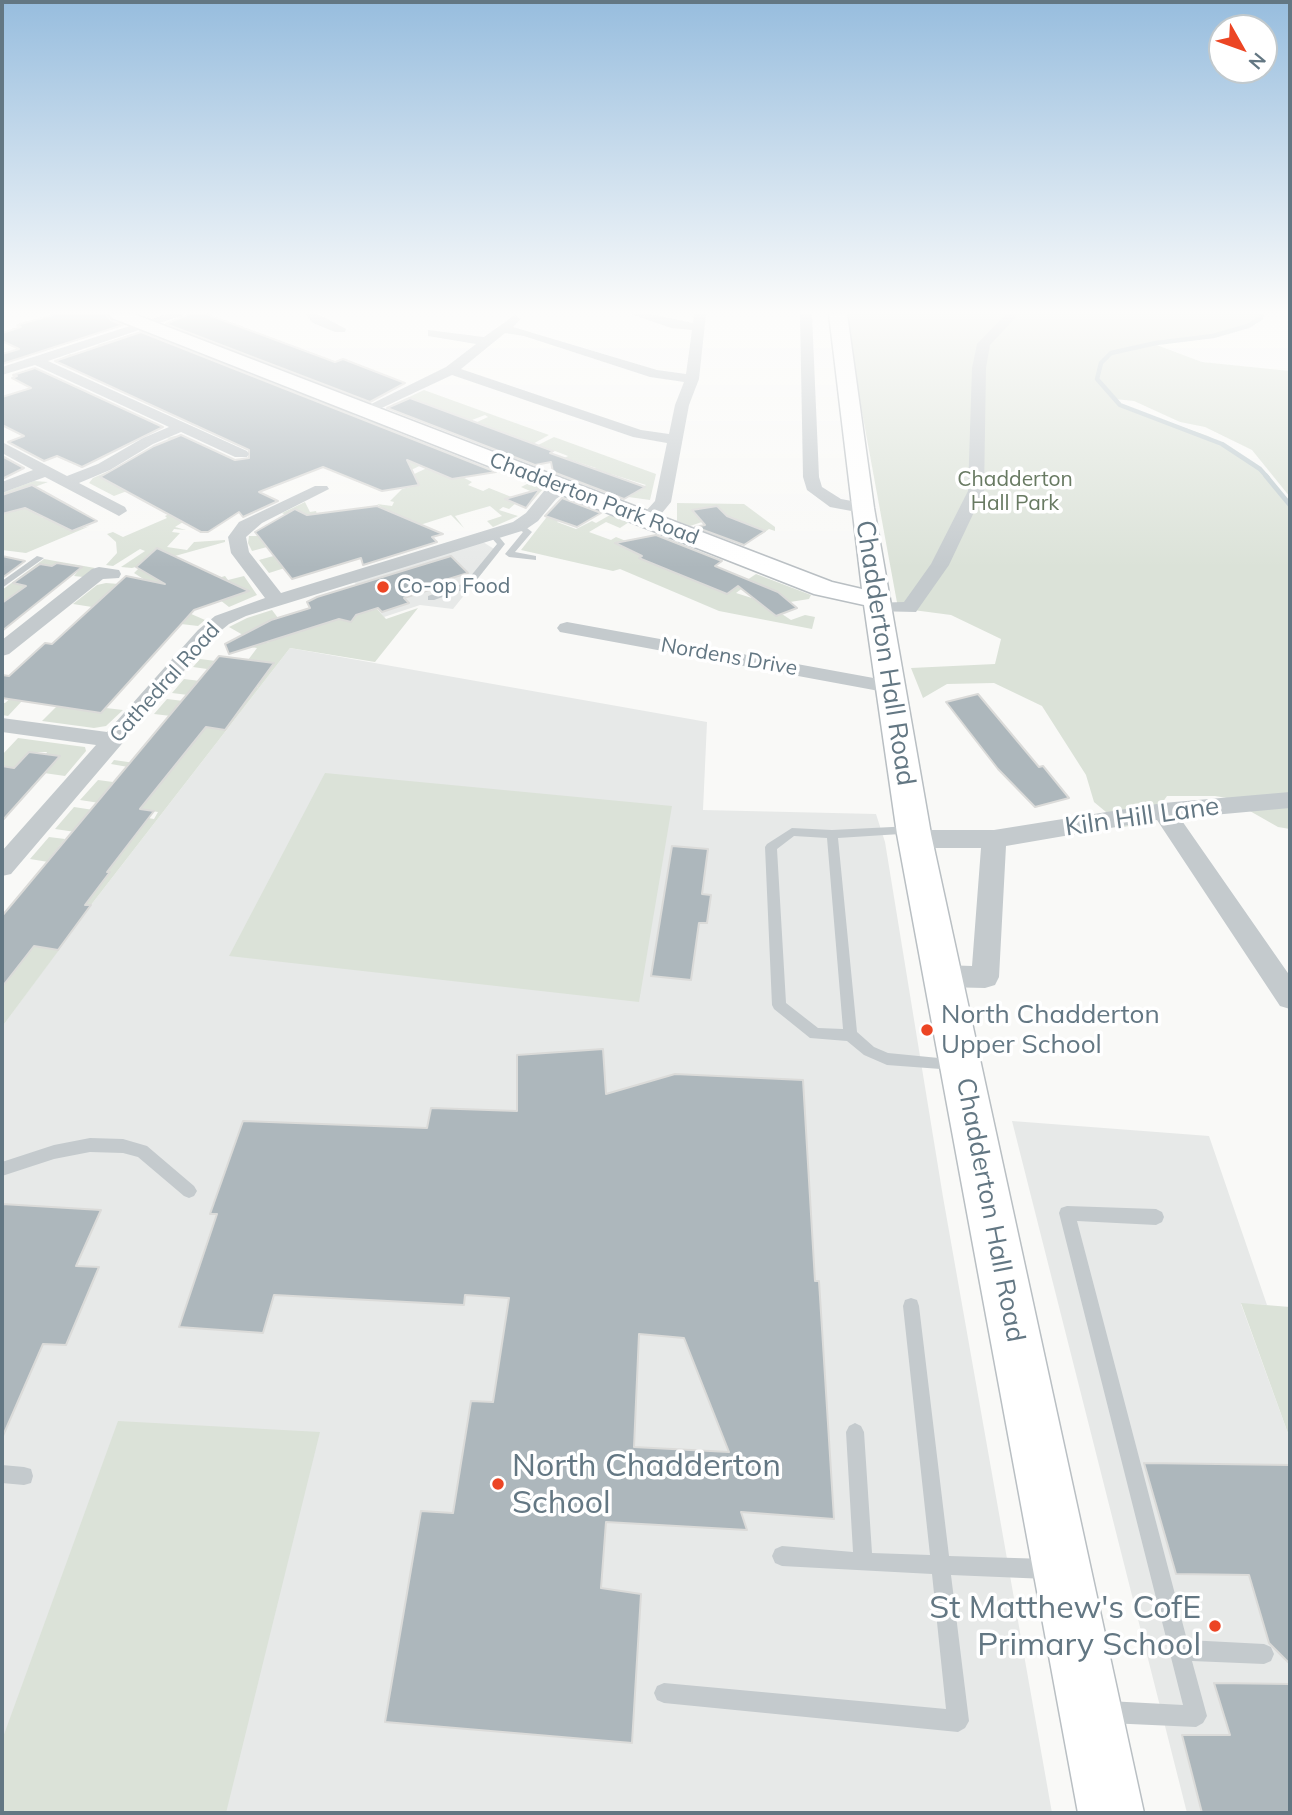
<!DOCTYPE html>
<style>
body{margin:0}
#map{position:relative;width:1292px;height:1815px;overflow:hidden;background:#f9f9f7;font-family:Mulish,sans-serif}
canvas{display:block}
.frame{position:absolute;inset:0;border:4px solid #637783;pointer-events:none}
.north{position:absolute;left:1208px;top:14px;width:70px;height:70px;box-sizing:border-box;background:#fff;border:2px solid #c1c9cd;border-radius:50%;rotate:130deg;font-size:19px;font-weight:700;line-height:28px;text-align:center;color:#637783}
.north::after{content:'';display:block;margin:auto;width:24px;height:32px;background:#ec4524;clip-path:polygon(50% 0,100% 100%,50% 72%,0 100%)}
</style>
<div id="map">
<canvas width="1292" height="1815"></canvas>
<div class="frame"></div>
<div class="north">N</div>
</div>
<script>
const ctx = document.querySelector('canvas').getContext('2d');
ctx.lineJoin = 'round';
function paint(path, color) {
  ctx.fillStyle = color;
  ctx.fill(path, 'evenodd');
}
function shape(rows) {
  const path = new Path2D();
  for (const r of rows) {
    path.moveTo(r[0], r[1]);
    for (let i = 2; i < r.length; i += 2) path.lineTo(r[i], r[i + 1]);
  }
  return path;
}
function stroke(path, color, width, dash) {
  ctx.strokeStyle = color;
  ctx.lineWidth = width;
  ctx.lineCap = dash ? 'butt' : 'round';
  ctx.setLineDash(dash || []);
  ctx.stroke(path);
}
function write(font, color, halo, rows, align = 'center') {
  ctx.font = font + ' Mulish,sans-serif';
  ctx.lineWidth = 7;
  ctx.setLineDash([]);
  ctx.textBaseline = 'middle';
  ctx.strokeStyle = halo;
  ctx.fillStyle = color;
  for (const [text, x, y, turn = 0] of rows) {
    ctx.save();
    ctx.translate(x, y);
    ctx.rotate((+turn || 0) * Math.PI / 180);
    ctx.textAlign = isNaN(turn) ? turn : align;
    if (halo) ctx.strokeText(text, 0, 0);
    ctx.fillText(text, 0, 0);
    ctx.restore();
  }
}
paint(shape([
 [483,542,499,552,453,609,420,605,384,617,354,582],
 [290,648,707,722,703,810,876,814,885,842,943,1197,1052,1813,2,1813,2,1027,91,905],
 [1012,1121,1209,1136,1267,1305,1241,1304,1290,1439,1290,1813,1187,1813]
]), '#e7e9e8');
paint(shape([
 [844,314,1262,314,1261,318,1248,326,1213,336,1154,344,1202,362,1290,371,1290,497,1252,450,1205,427,1180,422,1134,401,1115,399,1120,405,1208,436,1222,444,1260,469,1290,507,1290,829,1278,827,1227,798,1215,796,1167,796,1149,822,1124,827,1094,802,1086,775,1042,706,994,683,947,684,923,698,911,668,995,664,1001,639,951,615,898,608],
 [132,334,188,362,207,356,232,366,196,382,236,367,248,372,246,378,227,389,260,377,273,382,264,385,276,389,283,385,288,387,258,398,284,396,297,391,314,398,293,407,321,400,355,414,346,418,359,425,369,420,389,428,381,432,442,455,405,473,410,476,427,468,446,477,455,473,472,482,468,485,483,491,489,488,524,502,537,494,521,487,529,483,543,489,528,506,516,503,509,509,503,507,499,510,518,516,493,527,487,521,502,516,490,506,455,516,464,528,451,515,445,517,269,573,259,560,309,546,262,541,267,547,252,551,248,543,249,536,259,536,312,518,300,512,289,517,282,513,305,502,310,512,316,511,321,527,355,519,354,509,375,518,387,511,377,504,392,506,394,502,390,501,402,489,418,485,341,458,237,488,175,527,186,530,174,529,172,532,180,533,167,547,187,550,194,542,225,540,225,542,132,568,121,567,145,551,140,549,113,566,106,565,117,553,116,542,107,534,113,532,123,537,167,518,165,516,169,514,183,511,159,511,181,500,127,491,114,496,89,483,93,478,109,471,116,474,188,448,167,438,175,436,185,437,217,452,185,465,243,464,275,450,91,371,82,374,55,362,70,354,78,357,105,348,97,345],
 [424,390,493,415,549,435,529,446,524,440,517,441,521,439,517,437,512,439,475,423,488,417,485,415,472,420,392,405],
 [554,437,656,474,650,500,628,497,646,485,611,474,597,482,590,473,596,468,568,459,561,460,568,456,555,451,550,453,553,451,548,449,544,451,538,445],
 [34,481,48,482,11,496,43,513,38,515,43,518,47,517,71,531,90,526,26,553,2,550,2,514,9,512,2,493],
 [569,498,575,501,559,510,563,517,557,522,576,529,592,521,596,523,610,515,629,522,620,528,606,522,589,532,611,540,616,537,626,541,624,548,642,556,640,558,681,576,701,563,744,582,756,574,811,595,809,599,790,602,752,581,736,593,755,599,776,616,782,614,791,620,805,615,815,617,812,629,719,611,620,569,613,571,521,550,553,509],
 [677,503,744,504,775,527,775,531,769,529,761,535,763,531,736,520,721,529,722,511,717,506,693,510,702,522,690,526,677,521],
 [44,559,95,568,83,577,74,576,81,567,58,563,5,601,2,600,2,590],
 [139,568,208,581,225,576,228,580,244,576,257,595,229,607,220,600,238,595,230,582,177,600,189,613,205,620,198,626,156,621,106,708,123,710,106,726,94,728,42,721,68,695,44,691,31,703,40,693,22,701,8,716,2,715,2,703,5,703,145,580,134,573],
 [106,583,119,584,92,607,73,604,97,585],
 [334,607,348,621,354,618,349,612,359,608,363,613,377,609,386,619,418,608,375,662,290,648,91,905,69,902,104,880,109,872,30,859,49,837,65,839,48,860,87,867,130,840,55,829,74,807,113,813,90,811,74,830,135,816,154,819,158,812,80,800,98,780,113,782,99,801,150,797,168,774,111,764,114,760,170,768,187,740,195,741,202,732,193,726,225,729,213,706,181,702,171,716,154,714,167,699,241,708,226,686,197,682,188,695,172,693,184,679,257,688,260,683,241,666,213,662,207,669,193,667,200,659,271,668,274,663,248,660,257,648,250,647,259,639,267,643,285,633,266,622,243,635,229,627,247,618,272,610,278,618,285,616,297,633,310,628],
 [18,738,77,746,85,747,86,751,65,776,44,773,60,757,46,754,47,752,29,752,14,768,2,766,2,755],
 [325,773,672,806,639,1002,229,956],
 [24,946,36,946,59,950,2,1027,2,970,14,972],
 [1241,1303,1290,1307,1290,1439],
 [118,1421,320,1432,226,1813,2,1813,2,1740]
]), '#dbe2d8');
stroke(shape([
 [1262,314,1261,318,1248,326,1213,336,1156,343,1111,353,1101,363,1097,379,1120,405,1222,444,1260,469,1268,478]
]), '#becbcf', 4.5);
stroke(shape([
 [1266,476,1290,505]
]), '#becbcf', 5);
const building = shape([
 [56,314,106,314,111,320,123,325,2,364,2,354,19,349,2,341,2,333,21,327,17,325,56,314],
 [189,314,206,314,335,362,343,359,405,383,370,402,166,324,189,314],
 [141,332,496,472,452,479,407,460,419,485,382,491,323,467,259,492,278,501,243,517,239,512,208,532,201,532,100,477,154,446,181,435,235,460,249,458,249,450,55,361,141,332],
 [35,368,163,427,82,467,57,456,44,461,8,442,24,436,2,425,2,397,31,388,12,378,17,376,13,375,35,368],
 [410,398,553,451,550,453,645,487,624,499,553,472,551,462,535,465,387,408,410,398],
 [2,456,24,468,2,479,2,456],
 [32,485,70,506,97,521,72,531,25,508,2,514,2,495,32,485],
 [540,489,526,508,505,499,540,489],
 [562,498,601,513,577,527,545,516,562,498],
 [377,506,443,534,432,537,437,542,363,565,361,558,292,579,255,532,295,509,307,515,377,506],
 [717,506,727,516,765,531,744,545,695,527,705,525,692,510,717,506],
 [656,535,722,561,715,566,778,592,797,608,776,616,738,586,727,594,646,561,639,558,642,556,615,543,656,535],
 [157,548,249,591,194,610,101,713,2,698,2,675,9,676,45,643,52,644,126,576,165,584,136,567,157,548],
 [2,556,25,561,2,578,2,556],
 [451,556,468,573,442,581,445,585,404,598,409,603,382,612,378,608,356,615,351,622,339,619,229,654,225,644,271,620,310,608,307,602,317,597,451,556],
 [57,563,82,567,2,631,2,603,26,586,13,583,40,564,52,566,57,563],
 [219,656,274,663,225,730,206,727,140,809,154,811,107,872,110,872,85,905,91,905,58,950,34,946,2,987,2,916,219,656],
 [978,694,1039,767,1043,766,1069,798,1035,807,998,769,946,702,978,694],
 [29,752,60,756,2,821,2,766,14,768,29,752],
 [672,846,708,849,702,894,711,895,707,923,699,923,691,980,651,976,672,846],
 [603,1049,606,1094,675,1074,803,1080,815,1281,819,1281,834,1519,741,1512,747,1530,606,1522,601,1588,641,1594,632,1743,385,1722,421,1511,453,1513,471,1401,493,1402,509,1298,465,1295,464,1305,274,1295,263,1333,179,1327,217,1214,210,1214,243,1121,427,1128,431,1108,517,1111,517,1055,603,1049],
 [639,1334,684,1338,729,1452,634,1447,639,1334],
 [2,1204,101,1210,76,1266,99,1267,66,1345,43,1344,2,1438,2,1204],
 [1144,1463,1290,1465,1290,1664,1269,1643,1249,1575,1176,1574,1144,1463],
 [1214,1683,1290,1684,1290,1813,1202,1813,1182,1735,1230,1735,1214,1683]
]);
paint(building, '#adb7bc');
stroke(building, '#dbdbd9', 2);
const secondary = shape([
 [109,314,134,314,832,582,862,589,829,314,847,314,874,508,931,834,1144,1813,1078,1813,897,834,864,605,814,594,112,318,109,314]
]);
stroke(secondary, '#b9bfc3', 3);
paint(shape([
 [516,524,522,524,532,532,515,552,536,556,536,560,509,557,505,554,523,532,516,528,516,524],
 [490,533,496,533,505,544,471,587,434,600,428,600,428,596,465,583,497,544,489,535,490,533],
 [37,556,44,558,2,588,2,581,37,556],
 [912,826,918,830,916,833,838,838,857,1032,874,1047,888,1053,959,1060,961,1064,959,1068,954,1070,887,1065,864,1055,847,1041,810,1038,774,1009,772,1005,765,847,767,844,792,828,832,830,912,826],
 [794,836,827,838,843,1029,818,1028,786,1003,777,849,794,836],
 [90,1138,123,1139,147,1146,194,1186,197,1191,194,1196,189,1198,184,1196,138,1157,123,1153,90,1152,54,1159,2,1176,2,1162,54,1145,90,1138],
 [1067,1206,1156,1209,1162,1212,1164,1217,1162,1222,1156,1225,1077,1221,1187,1640,1264,1644,1271,1647,1274,1654,1271,1661,1264,1664,1192,1661,1207,1716,1203,1723,1196,1727,1108,1723,1101,1719,1097,1712,1101,1705,1108,1701,1183,1705,1059,1213,1061,1208,1067,1206],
 [911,1298,917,1300,919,1306,949,1556,1047,1559,1054,1562,1057,1569,1054,1576,1047,1579,951,1575,969,1721,965,1728,958,1732,664,1703,657,1700,654,1693,657,1686,664,1683,946,1709,932,1574,782,1566,775,1563,772,1556,775,1549,782,1546,853,1552,846,1432,849,1426,855,1423,861,1426,864,1432,872,1553,930,1555,903,1306,905,1300,911,1298],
 [2,1465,24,1467,31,1469,33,1476,31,1483,24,1485,2,1483,2,1465]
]), '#c4cacd');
paint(shape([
 [167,314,186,314,48,361,247,451,249,454,247,457,235,457,181,432,153,444,110,470,79,483,125,507,127,511,119,516,45,477,2,493,2,482,33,470,2,453,2,442,67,476,98,464,143,438,169,427,35,365,2,375,2,367,167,314],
 [305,314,318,314,346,329,345,332,335,332,313,323,305,314],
 [631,314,651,314,693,323,694,314,706,314,699,379,689,405,671,502,653,524,641,524,638,520,655,501,667,443,633,437,452,375,371,413,361,413,359,410,446,367,476,344,428,336,428,330,484,337,515,315,521,319,513,327,657,370,686,374,692,330,671,328,631,314],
 [505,333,524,336,650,377,684,382,675,405,669,434,641,430,461,369,505,333],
 [800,314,812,314,819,477,822,487,841,499,868,504,870,508,868,512,862,513,830,507,807,490,803,477,800,314],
 [1006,314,1017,316,990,345,986,368,984,491,949,565,916,612,871,611,868,607,871,603,904,602,931,564,968,491,972,368,977,344,1006,314],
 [563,482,571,487,569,490,556,499,538,521,525,530,246,616,229,624,212,638,11,874,2,876,2,851,96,745,2,732,2,718,107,732,198,630,215,616,265,598,231,553,228,537,239,522,315,486,327,486,329,489,262,523,246,537,249,552,281,593,513,522,526,513,544,491,563,482],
 [99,567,119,570,121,574,119,578,103,579,9,654,2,656,2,640,92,569,99,567],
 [567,622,890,681,897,682,901,687,897,692,890,693,560,632,557,628,560,624,567,622],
 [1290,792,1290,808,1180,818,1290,976,1290,1009,1280,1006,1157,820,1006,846,999,977,995,985,985,988,943,987,933,984,929,976,933,968,943,965,972,966,981,848,915,848,906,845,903,839,906,833,915,830,994,830,1163,803,1290,792]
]), '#c4cacd');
paint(secondary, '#fff');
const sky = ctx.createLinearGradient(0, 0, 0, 568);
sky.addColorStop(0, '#97bdde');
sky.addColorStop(0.55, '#fcfcfb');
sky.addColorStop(1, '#fcfcfb00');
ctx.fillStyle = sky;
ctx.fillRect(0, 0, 1292, 568);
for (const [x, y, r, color] of [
 [383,587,7,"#ec4524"],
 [927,1030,7,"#ec4524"],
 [498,1484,7,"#ec4524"],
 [1215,1626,7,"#ec4524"]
]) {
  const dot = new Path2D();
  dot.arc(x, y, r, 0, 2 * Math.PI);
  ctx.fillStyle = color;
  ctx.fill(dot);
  stroke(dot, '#fff', 2.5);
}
write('21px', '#687a62', '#fff', [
 ["Chadderton",1015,480],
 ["Hall Park",1015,504]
]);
write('21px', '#637783', '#fff', [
 ["Chadderton Park Road",594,499,21],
 ["Nordens Drive",729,657,10],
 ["Cathedral Road",165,683,-48]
]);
write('21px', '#637783', '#fff', [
 ["Co-op Food",397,587]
], 'left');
write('26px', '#637783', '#fff', [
 ["Chadderton Hall Road",885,653,81],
 ["Kiln Hill Lane",1142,817,-8],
 ["Chadderton Hall Road",990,1210,79]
]);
write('26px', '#637783', '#fff', [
 ["North Chadderton",941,1015],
 ["Upper School",941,1045]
], 'left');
write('32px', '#637783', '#fff', [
 ["North Chadderton",512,1466],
 ["School",512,1503],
 ["St Matthew's CofE",1201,1608,"right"],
 ["Primary School",1201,1645,"right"]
], 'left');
</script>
